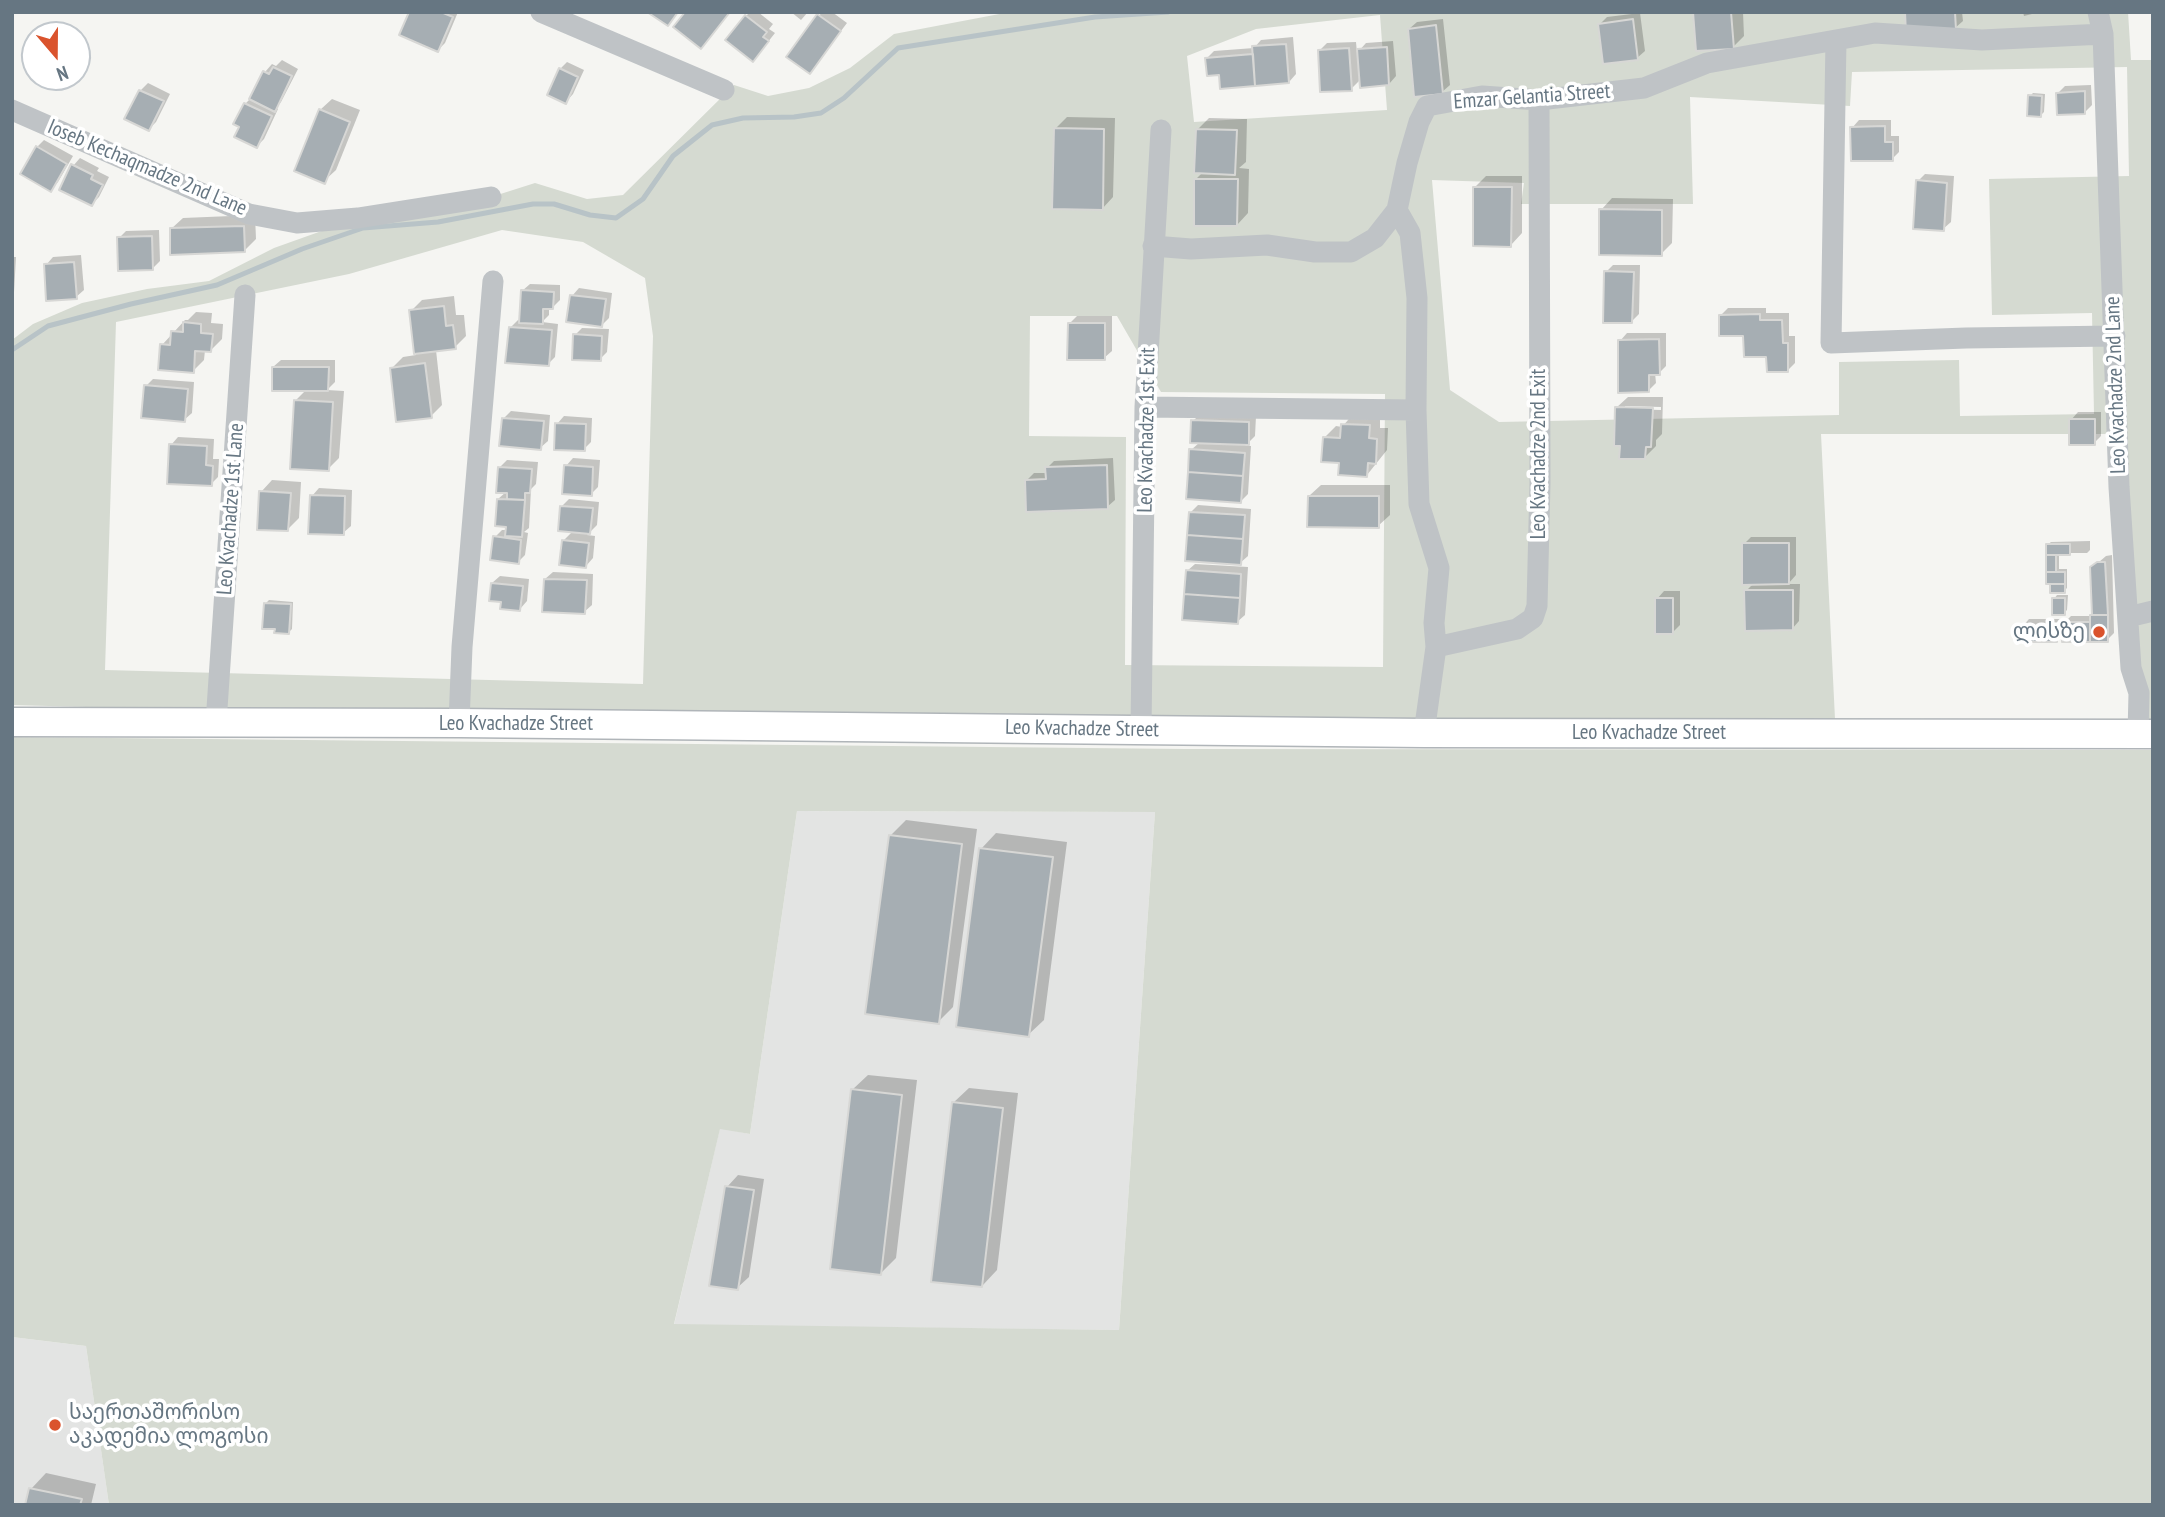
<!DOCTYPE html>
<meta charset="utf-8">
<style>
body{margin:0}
#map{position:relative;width:2165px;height:1517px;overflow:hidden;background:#f5f5f2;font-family:"PT Sans Narrow",sans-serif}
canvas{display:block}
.frame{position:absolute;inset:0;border:14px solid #667682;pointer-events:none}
.north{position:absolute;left:21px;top:21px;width:70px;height:70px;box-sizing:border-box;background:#fff;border:2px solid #c2c8cd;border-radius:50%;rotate:160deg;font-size:19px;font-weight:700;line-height:28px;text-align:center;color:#667682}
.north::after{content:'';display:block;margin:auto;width:24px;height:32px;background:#da532d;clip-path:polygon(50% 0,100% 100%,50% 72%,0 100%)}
</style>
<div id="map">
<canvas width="2165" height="1517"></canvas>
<div class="frame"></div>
<div class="north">N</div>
</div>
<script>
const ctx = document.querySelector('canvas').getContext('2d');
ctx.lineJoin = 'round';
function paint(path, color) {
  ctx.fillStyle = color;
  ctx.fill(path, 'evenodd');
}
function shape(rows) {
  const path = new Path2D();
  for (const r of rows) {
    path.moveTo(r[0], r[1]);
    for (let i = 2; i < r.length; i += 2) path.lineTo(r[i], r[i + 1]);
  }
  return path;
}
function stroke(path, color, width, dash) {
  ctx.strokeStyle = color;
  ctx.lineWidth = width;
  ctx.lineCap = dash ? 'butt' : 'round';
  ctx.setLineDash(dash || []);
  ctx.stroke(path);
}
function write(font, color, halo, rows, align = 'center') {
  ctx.font = font + ' "PT Sans Narrow","Noto Sans Georgian",sans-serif';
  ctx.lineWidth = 7;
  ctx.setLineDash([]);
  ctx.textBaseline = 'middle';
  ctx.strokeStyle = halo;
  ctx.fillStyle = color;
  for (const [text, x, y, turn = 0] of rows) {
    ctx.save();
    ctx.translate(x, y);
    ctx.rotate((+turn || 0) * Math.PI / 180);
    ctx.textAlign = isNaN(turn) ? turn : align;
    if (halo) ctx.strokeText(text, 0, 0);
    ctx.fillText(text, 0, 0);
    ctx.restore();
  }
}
paint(shape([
 [797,811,1155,812,1119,1330,674,1325,720,1128,750,1134],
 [12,1337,86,1346,109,1505,12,1505]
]), '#e3e4e3');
paint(shape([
 [1010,12,2128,12,2131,60,2153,60,2153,723,2131,722,2122,434,1821,434,1835,719,456,717,12,705,12,340,33,324,82,303,147,289,209,281,274,248,358,218,491,197,535,183,587,199,623,195,734,85,768,96,809,88,850,68,894,34],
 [1380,15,1387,110,1194,122,1187,56,1256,29],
 [2127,67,2129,176,1989,179,1992,315,2092,313,2094,414,1960,416,1959,360,1839,362,1839,415,1499,422,1450,390,1432,180,1524,183,1521,204,1693,204,1690,97,1850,106,1852,72],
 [502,230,583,242,645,278,653,336,643,684,105,670,116,322,349,274],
 [1030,316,1117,316,1161,392,1385,394,1383,667,1125,665,1126,437,1029,436],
 [12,737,1185,749,2153,750,2153,1505,109,1505,86,1346,12,1337],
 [797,811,1155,812,1119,1330,674,1324,720,1129,750,1134]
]), '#d5dad1');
paint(shape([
 [411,12,458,12,445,43,438,50],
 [750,12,758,12,773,24,769,29,775,33,760,52,746,16],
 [791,12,808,12,801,20],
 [822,12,832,12,847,23,810,72,789,57],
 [1695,12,1743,12,1744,36,1733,47],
 [1907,12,1962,12,1963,21,1955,28],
 [2023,12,2040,12,2024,16],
 [1640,13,1645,51,1637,58,1600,24,1607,17],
 [1443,19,1450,85,1442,92,1409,29,1417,22],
 [1293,37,1296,74,1289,82,1221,73,1207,58,1214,51,1254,48,1261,40],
 [1393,41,1396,76,1389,84,1361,79,1351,89,1319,51,1327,43,1356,42,1357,53,1366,43],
 [282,60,298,69,281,102,276,108,278,109,264,139,257,146,245,104,252,97,265,72,272,64,276,66],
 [567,62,584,70,573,94,566,102,560,69],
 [148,83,170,94,156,122,149,129,140,91],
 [2091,85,2092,105,2085,112,2058,93,2065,86],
 [2033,93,2045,94,2044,112,2041,115,2030,96],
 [332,99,360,110,336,170,324,181,320,110],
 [1067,117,1115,118,1113,197,1102,209,1055,129],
 [1209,118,1247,119,1246,162,1239,168,1249,169,1248,213,1237,225,1196,179,1203,172,1197,130],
 [1859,120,1891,120,1891,136,1899,136,1899,152,1892,159,1852,128],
 [44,140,73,156,58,182,51,190,37,147],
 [80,158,99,168,97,171,109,177,99,197,92,204,73,166],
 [1925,174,1954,176,1951,222,1943,229,1918,181],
 [1486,176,1522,176,1522,233,1511,245,1475,187],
 [1612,198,1673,199,1672,243,1661,254,1601,210],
 [255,215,256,239,245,250,171,229,183,218],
 [159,230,160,261,153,268,119,238,126,231],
 [81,255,84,290,76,297,46,265,53,257],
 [12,257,16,257,12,328],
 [1613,265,1640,265,1639,314,1632,321,1606,272],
 [530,284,560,285,560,300,552,308,549,308,549,315,542,322,558,324,555,357,548,364,510,328,518,320,521,321,522,291],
 [579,288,612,293,609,318,602,325,572,296],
 [454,296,456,315,464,315,466,336,455,347,436,350,442,405,431,416,392,368,403,357,416,355,411,311,422,300],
 [1728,308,1766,308,1766,313,1789,313,1789,336,1795,336,1795,363,1788,370,1721,315],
 [196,312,212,313,211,323,223,324,222,339,211,350,205,350,204,360,193,371,162,345,185,320,188,320],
 [1077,316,1112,316,1112,351,1104,358,1069,324],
 [582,328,609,329,607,352,600,359,575,335],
 [1627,333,1666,333,1666,366,1659,373,1655,373,1656,383,1648,391,1620,341],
 [281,360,335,360,335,382,327,390,344,391,339,458,328,469,296,400,307,389,273,367],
 [153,379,194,382,192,413,184,420,146,386],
 [1628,397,1663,397,1662,434,1656,440,1656,446,1645,457,1616,408],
 [1625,406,1661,407,1661,410,1625,409],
 [511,411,550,415,548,441,540,448,504,418],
 [2078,412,2101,412,2101,436,2094,443,2071,420],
 [1354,413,1380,414,1380,428,1388,428,1387,450,1367,475,1340,461,1324,438,1336,426,1342,427],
 [1200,414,1256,416,1255,436,1245,446,1251,446,1248,494,1241,501,1191,450,1200,442,1193,421],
 [564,416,592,418,591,442,584,449,557,424],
 [178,437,214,439,213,459,219,459,218,477,211,484,171,445],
 [573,458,600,460,598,487,591,494,566,466],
 [1113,458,1115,500,1107,507,1027,480,1034,473,1047,473,1047,468,1054,461],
 [507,460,538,462,536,484,531,489,529,528,524,532,528,533,525,555,518,562,495,537,502,530,507,530,498,499,506,492,500,467],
 [272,480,301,482,299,518,288,529,261,492],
 [1321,485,1390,485,1390,515,1378,526,1309,496],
 [319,488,352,490,351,526,343,533,312,496],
 [569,499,599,502,597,525,587,535,595,536,593,558,586,566,563,541,573,531,562,506],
 [1198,505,1251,509,1248,556,1240,563,1190,513],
 [1751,537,1796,537,1796,575,1788,584,1800,584,1799,621,1792,629,1746,591,1754,583,1744,544],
 [2090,541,2090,550,2087,553,2059,553,2059,569,2067,569,2067,588,2064,591,2052,591,2047,545,2051,542],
 [2112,555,2114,633,2107,640,2064,633,2056,640,2022,627,2029,619,2064,619,2064,623,2071,616,2092,616,2092,568,2106,556],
 [1195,564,1248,567,1245,615,1237,622,1187,571],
 [553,572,593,574,592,605,584,612,545,579],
 [500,576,529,579,527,601,520,609,503,600,492,583],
 [1664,591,1680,591,1680,625,1672,633,1657,599],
 [2057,595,2068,595,2067,610,2064,613,2054,599],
 [269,600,293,602,292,629,289,632,266,603],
 [906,820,977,829,953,1007,938,1022,891,835],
 [996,833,1067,842,1044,1020,1028,1035,981,849],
 [868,1075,917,1080,896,1258,881,1273,852,1090],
 [969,1088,1018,1093,997,1270,982,1286,953,1103],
 [738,1175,764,1179,749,1277,737,1288,727,1187],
 [46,1473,96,1484,91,1505,27,1505,31,1489]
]), '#0003');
stroke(shape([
 [12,350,48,326,131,304,217,285,302,249,363,228,438,222,533,204,554,204,590,215,616,218,643,199,673,156,712,125,743,118,794,117,821,113,844,98,898,48,1095,17,1168,12]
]), '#b8c3c7', 5);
const building = shape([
 [409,12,441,12,453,17,438,52,399,35,409,12],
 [647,12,678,12,668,26,647,12],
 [685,12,730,12,701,49,673,27,685,12],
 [1693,12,1731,12,1734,49,1696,51,1693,12],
 [1905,12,1955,12,1956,30,1906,34,1905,12],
 [817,14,841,31,810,74,786,57,817,14],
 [745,15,767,32,763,37,769,41,753,62,725,40,745,15],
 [1633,19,1638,60,1603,64,1598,24,1633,19],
 [1436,25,1443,94,1414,97,1408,29,1436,25],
 [1286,44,1289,83,1255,86,1252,46,1286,44],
 [1387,47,1389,85,1360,88,1357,49,1387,47],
 [1349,48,1352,91,1320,92,1318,50,1349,48],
 [1253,54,1255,86,1220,89,1219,75,1207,76,1205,58,1253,54],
 [273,67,292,76,275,112,249,99,263,71,269,74,273,67],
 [559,68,578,77,566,104,547,95,559,68],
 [139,90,164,101,149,131,124,119,139,90],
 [2085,91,2085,114,2057,115,2056,93,2085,91],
 [2028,95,2042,96,2041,117,2027,116,2028,95],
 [244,103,272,116,257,148,234,137,239,127,233,124,244,103],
 [319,109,350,122,325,184,294,171,319,109],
 [1885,126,1885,142,1893,142,1893,161,1851,161,1850,127,1885,126],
 [1054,128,1104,129,1103,210,1052,209,1054,128],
 [1196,129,1237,130,1235,175,1194,173,1196,129],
 [36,146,67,164,51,192,20,174,36,146],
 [71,164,93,175,91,179,103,185,92,206,59,190,71,164],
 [1194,179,1238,179,1237,226,1194,226,1194,179],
 [1916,180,1947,183,1944,231,1913,229,1916,180],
 [1473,187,1512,187,1511,247,1473,246,1473,187],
 [1599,209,1662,210,1662,256,1599,255,1599,209],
 [244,226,245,252,170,255,170,228,244,226],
 [152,236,153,270,118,271,117,237,152,236],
 [74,262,77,299,46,301,44,264,74,262],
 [1604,271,1634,272,1632,323,1603,323,1604,271],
 [521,290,554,292,553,309,543,309,543,324,519,323,521,290],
 [570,295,606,299,602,327,566,322,570,295],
 [444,306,446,326,453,325,456,349,414,354,409,310,444,306],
 [1760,314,1760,320,1782,320,1783,343,1788,343,1788,372,1767,372,1766,357,1744,357,1743,336,1719,336,1719,315,1760,314],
 [183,322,201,324,201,333,213,334,211,352,195,351,194,373,158,370,160,344,170,345,171,331,183,332,183,322],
 [1068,323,1105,323,1105,360,1067,360,1068,323],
 [509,327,552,330,549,366,505,363,509,327],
 [573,334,602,336,601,361,572,360,573,334],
 [1659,339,1660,375,1649,375,1649,392,1618,393,1618,340,1659,339],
 [425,363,432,418,396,422,390,368,425,363],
 [272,367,329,367,328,391,272,391,272,367],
 [144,385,188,389,185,422,141,418,144,385],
 [294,400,333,402,329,471,290,469,294,400],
 [1615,407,1653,408,1651,447,1646,447,1645,459,1619,459,1620,446,1614,446,1615,407],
 [502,418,544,421,541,450,499,446,502,418],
 [2069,419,2095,419,2095,445,2069,445,2069,419],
 [1191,420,1249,422,1249,445,1190,443,1191,420],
 [555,423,586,424,585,451,554,450,555,423],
 [1341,424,1370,425,1369,438,1377,439,1376,464,1368,463,1367,477,1338,475,1339,463,1321,462,1323,437,1340,438,1341,424],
 [169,444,207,446,206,465,213,466,212,486,167,484,169,444],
 [1189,449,1245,453,1243,476,1188,472,1189,449],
 [564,465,593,467,592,496,562,494,564,465],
 [1107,465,1108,509,1026,512,1025,480,1046,479,1045,467,1107,465],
 [498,467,532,469,530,493,525,493,525,500,507,499,507,493,496,493,498,467],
 [1188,472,1243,476,1241,503,1186,499,1188,472],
 [259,491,291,493,288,531,257,530,259,491],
 [310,495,345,496,344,535,308,534,310,495],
 [1308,496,1379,496,1379,528,1307,527,1308,496],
 [497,499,525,500,522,537,505,536,506,527,495,526,497,499],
 [560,506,593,508,590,534,558,531,560,506],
 [1189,512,1245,515,1243,539,1187,535,1189,512],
 [1187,535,1243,539,1241,565,1185,561,1187,535],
 [493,536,521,540,519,564,490,560,493,536],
 [562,540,589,543,586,568,559,565,562,540],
 [1742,543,1789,543,1789,584,1742,585,1742,543],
 [2046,544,2070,544,2070,555,2046,555,2046,544],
 [2046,555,2056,555,2056,572,2046,572,2046,555],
 [2097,562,2105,562,2108,615,2092,615,2090,567,2097,562],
 [1186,570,1241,574,1240,598,1184,594,1186,570],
 [2046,572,2065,572,2065,584,2046,584,2046,572],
 [544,579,587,580,585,614,542,612,544,579],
 [491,583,523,586,520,611,500,609,501,602,489,601,491,583],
 [2050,584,2065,584,2065,593,2050,593,2050,584],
 [1744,590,1793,590,1793,630,1745,631,1744,590],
 [1184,594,1240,598,1238,624,1182,620,1184,594],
 [1655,598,1673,598,1673,634,1655,634,1655,598],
 [2052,598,2065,598,2065,615,2052,615,2052,598],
 [264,603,291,604,289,634,274,633,275,629,262,629,264,603],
 [2090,615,2108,615,2108,642,2090,642,2090,615],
 [2062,622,2090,622,2090,642,2062,642,2062,622],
 [2020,626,2038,626,2038,642,2020,642,2020,626],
 [2038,626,2057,626,2057,642,2038,642,2038,626],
 [889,835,962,844,939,1024,865,1014,889,835],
 [979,848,1053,857,1029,1037,956,1027,979,848],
 [851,1089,902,1095,881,1275,830,1269,851,1089],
 [952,1102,1003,1108,982,1287,931,1282,952,1102],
 [725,1186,754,1190,738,1290,709,1286,725,1186],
 [29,1488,82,1499,80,1505,25,1505,29,1488]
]);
paint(building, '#a6aeb3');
stroke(building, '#d7d7d5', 2);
const major = shape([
 [12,722,459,723,1424,733,2153,734]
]);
stroke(major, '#b0b5b9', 31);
stroke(shape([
 [541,12,724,90],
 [2103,34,2119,487,2131,668,2139,693,2138,734],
 [1836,40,1831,343,1966,338,2115,336],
 [12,110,249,214,297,223,358,218,491,197],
 [1397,210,1410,233,1417,298,1416,410,1419,504,1439,568,1434,623,1436,647],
 [1153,246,1191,249,1267,245,1315,252,1351,252,1375,238,1397,210,1407,163,1419,122,1427,106,1482,96,1539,100,1644,88,1707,63,1875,33,1982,40,2103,34,2098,12],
 [1145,407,1416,410],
 [2128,617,2153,611],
 [216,723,245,295],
 [459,723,462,647,493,281],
 [1141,730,1145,407,1161,130],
 [1424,733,1436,647,1517,629,1533,618,1537,606,1540,483,1539,100]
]), '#bfc3c6', 21);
stroke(major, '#fff', 28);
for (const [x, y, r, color] of [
 [2099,632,7,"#da532d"],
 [55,1425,7,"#da532d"]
]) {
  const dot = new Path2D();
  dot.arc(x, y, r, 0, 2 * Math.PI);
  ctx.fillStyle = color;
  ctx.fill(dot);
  stroke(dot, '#fff', 2.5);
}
write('21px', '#667682', '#fff', [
 ["Emzar Gelantia Street",1532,97,-4],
 ["Ioseb Kechaqmadze 2nd Lane",147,168,23],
 ["Leo Kvachadze 2nd Lane",2116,385,-92],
 ["Leo Kvachadze 1st Exit",1147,430,-89],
 ["Leo Kvachadze 2nd Exit",1539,454,-90],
 ["Leo Kvachadze 1st Lane",231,509,-86],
 ["Leo Kvachadze Street",516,724],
 ["Leo Kvachadze Street",1082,729,1],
 ["Leo Kvachadze Street",1649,733]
]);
write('21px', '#667682', '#fff', [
 ["ლისზე",2085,632],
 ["საერთაშორისო",69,1413,"left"],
 ["აკადემია ლოგოსი",69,1437,"left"]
], 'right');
</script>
